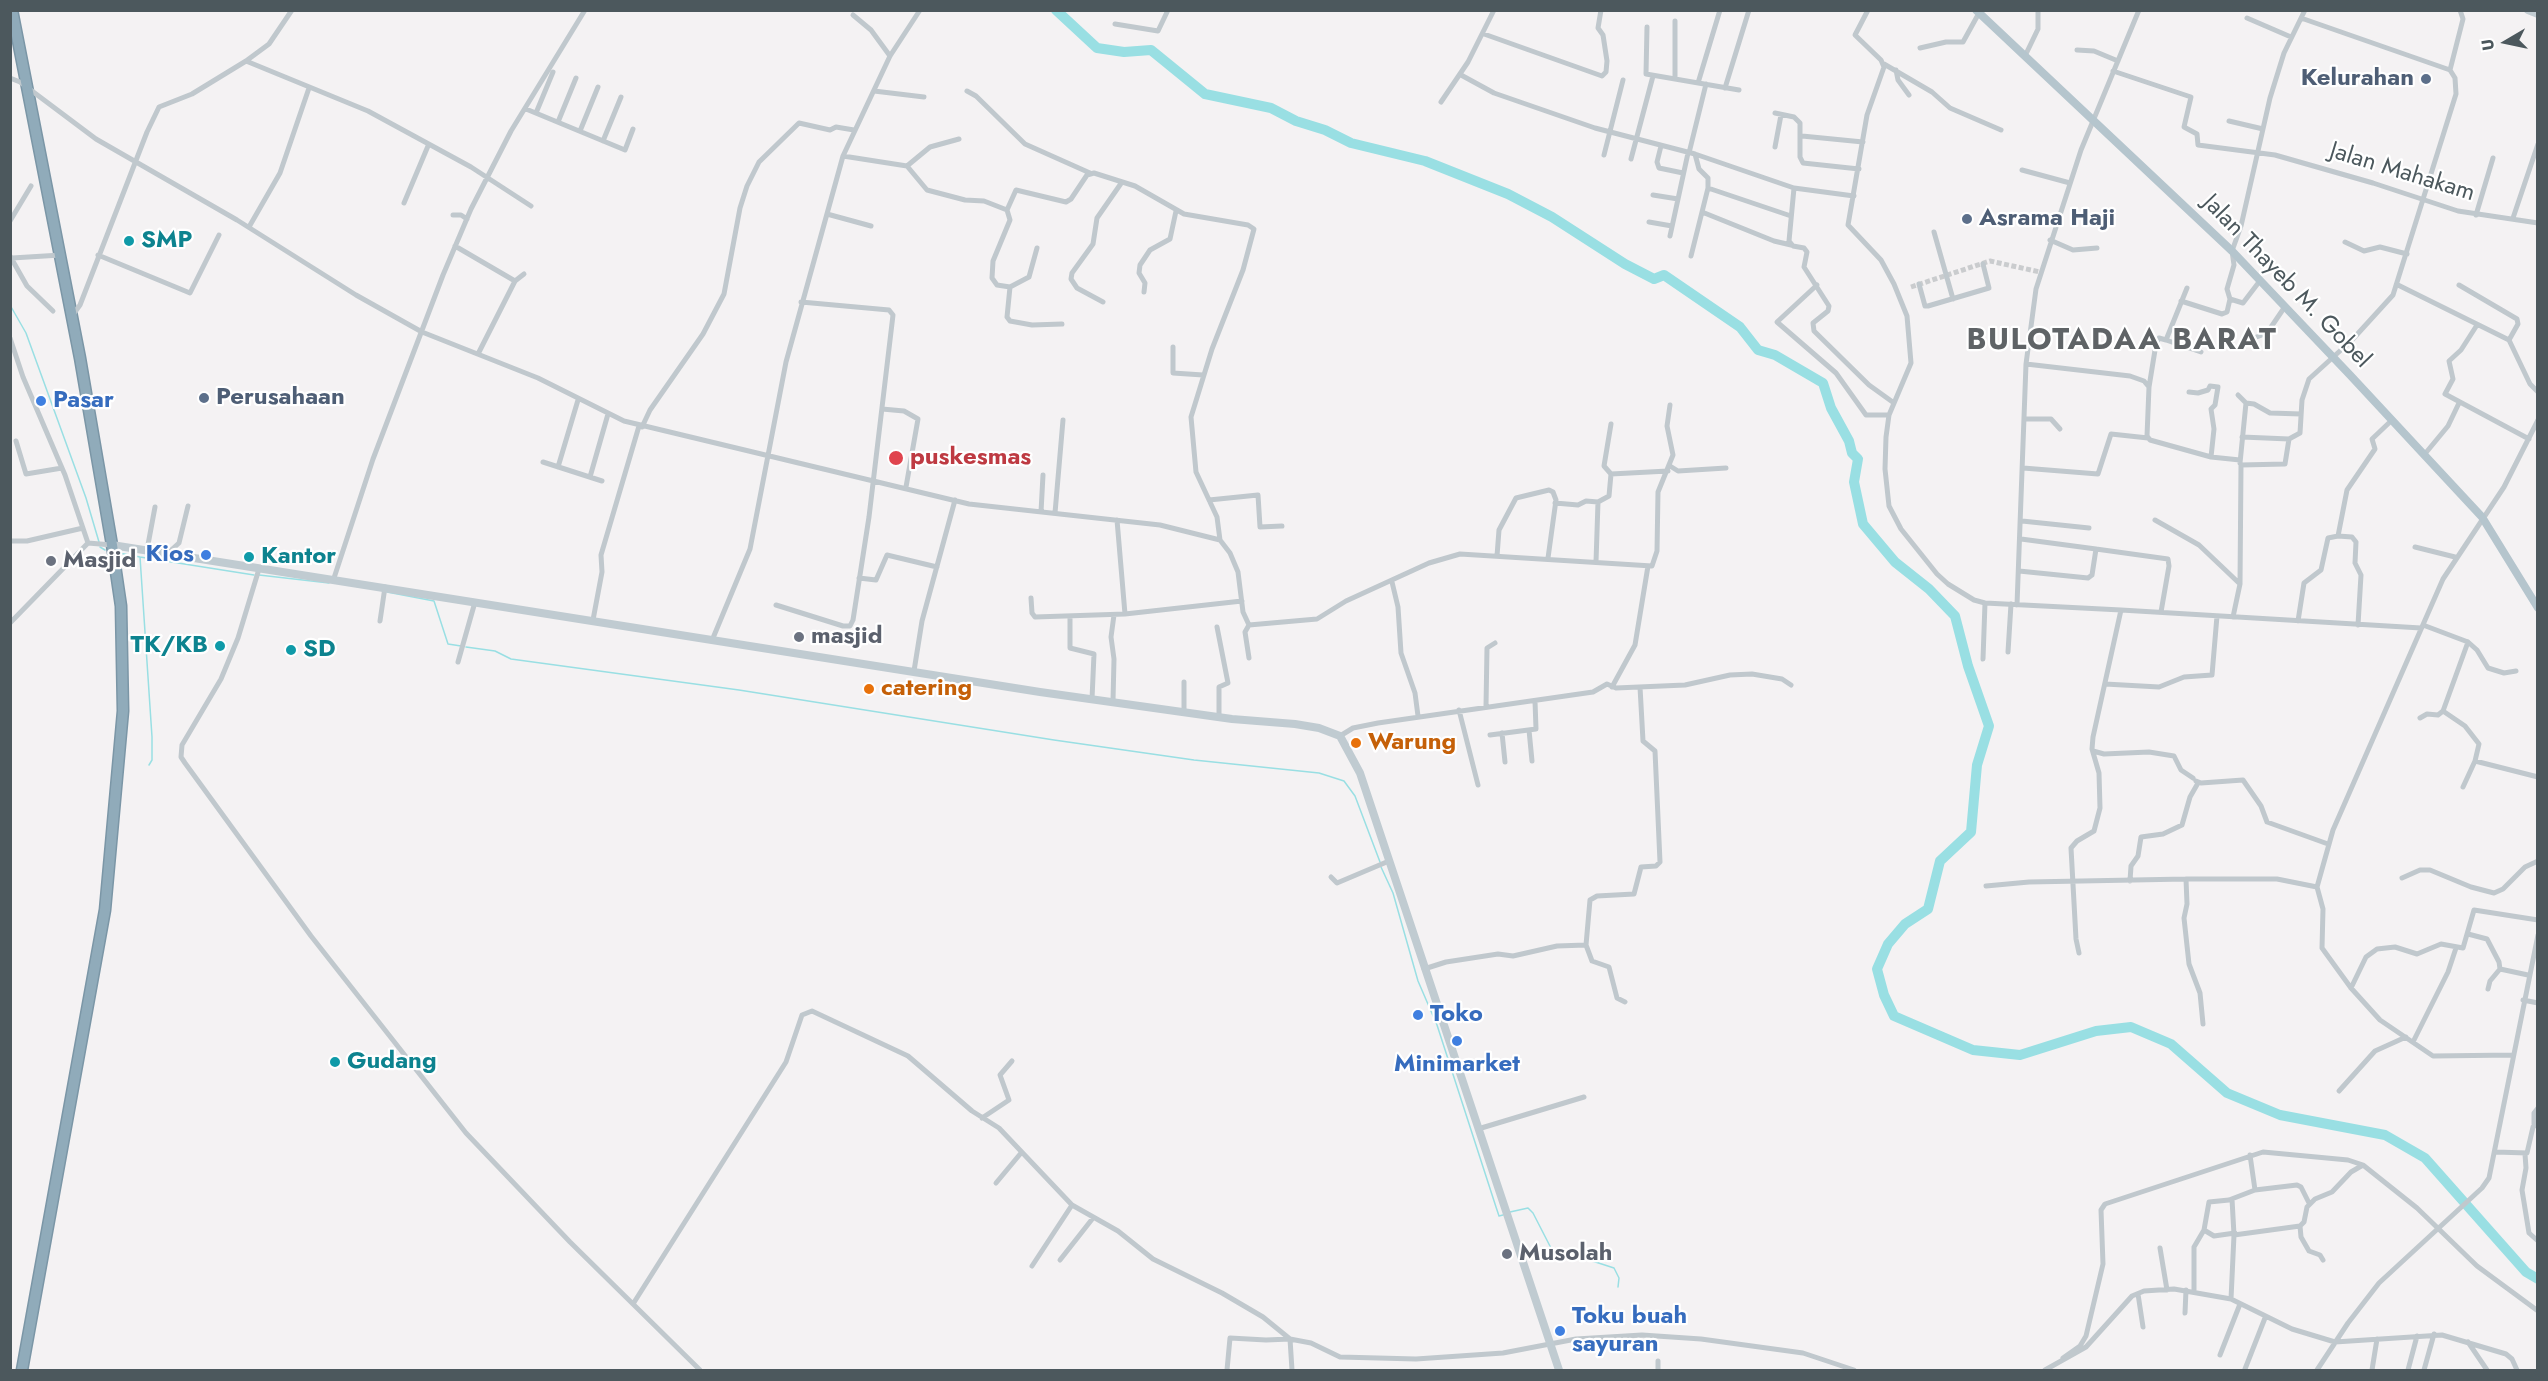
<!DOCTYPE html>
<style>
body{margin:0}
#map{position:relative;width:2548px;height:1381px;overflow:hidden;background:#f4f2f3;font-family:Jost,sans-serif}
canvas{display:block}
.frame{position:absolute;inset:0;border:12px solid #4c585d;pointer-events:none}
.north{position:absolute;left:2476px;top:12px;width:60px;height:60px;-webkit-text-stroke:4px #fff;paint-order:stroke;rotate:261deg;font-size:16px;font-weight:700;line-height:24px;text-align:center;color:#4c585d}
.north::after{content:'';display:block;margin:auto;width:21px;height:27px;background:#4c585d;clip-path:polygon(50% 0,100% 100%,50% 72%,0 100%)}
</style>
<div id="map">
<canvas width="2548" height="1381"></canvas>
<div class="frame"></div>
<div class="north">U</div>
</div>
<script>
const ctx = document.querySelector('canvas').getContext('2d');
ctx.lineJoin = 'round';
function shape(rows) {
  const path = new Path2D();
  for (const r of rows) {
    path.moveTo(r[0], r[1]);
    for (let i = 2; i < r.length; i += 2) path.lineTo(r[i], r[i + 1]);
  }
  return path;
}
function stroke(path, color, width, dash) {
  ctx.strokeStyle = color;
  ctx.lineWidth = width;
  ctx.lineCap = dash ? 'butt' : 'round';
  ctx.setLineDash(dash || []);
  ctx.stroke(path);
}
function write(font, color, halo, rows, align = 'center') {
  ctx.font = font + ' Jost,sans-serif';
  ctx.lineWidth = 4.5;
  ctx.setLineDash([]);
  ctx.textBaseline = 'middle';
  ctx.strokeStyle = halo;
  ctx.fillStyle = color;
  for (const [text, x, y, turn = 0] of rows) {
    ctx.save();
    ctx.translate(x, y);
    ctx.rotate((+turn || 0) * Math.PI / 180);
    ctx.textAlign = isNaN(turn) ? turn : align;
    if (halo) ctx.strokeText(text, 0, 0);
    ctx.fillText(text, 0, 0);
    ctx.restore();
  }
}
stroke(shape([
 [10,305,26,333,86,498,99,542],
 [100,547,105,550],
 [119,553,140,557,152,737,152,760,149,765],
 [140,557,254,575],
 [259,575,329,583],
 [387,592,434,601,448,644,461,646],
 [466,647,495,651,511,659,739,690,1054,740,1194,760,1319,773,1344,781,1355,796,1380,862],
 [1381,867,1393,893,1418,981,1437,1025,1496,1207,1499,1216,1503,1215],
 [1510,1212,1528,1208,1533,1213,1553,1252,1580,1257,1614,1268,1619,1278,1618,1287]
]), '#99dfe3', 1.5);
stroke(shape([
 [1056,10,1097,48,1124,52,1151,50,1205,94,1271,108,1296,121,1325,130,1351,143,1425,161,1508,194,1552,217,1625,264,1654,279,1664,275,1740,327,1758,350,1775,355,1823,383,1831,408,1849,441,1852,453,1858,459,1854,482,1863,524,1895,562,1929,589,1955,616,1968,666,1989,726,1977,765,1971,832,1940,861,1928,909,1905,924,1888,944,1877,969,1884,995,1894,1016,1973,1050,2020,1055,2096,1031,2131,1027,2171,1044,2227,1093,2280,1115,2385,1135,2425,1158,2526,1272,2538,1279]
]), '#99dfe3', 10);
stroke(shape([
 [1911,287,1990,261,2040,272]
]), '#caccce', 5, [5, 2.5]);
const highway = shape([
 [12,10,80,358,112,545,121,606,123,711,105,910,22,1370]
]);
stroke(highway, '#7b96a6', 13);
stroke(shape([
 [292,10,269,44,246,61,368,111,471,167,531,206],
 [1868,10,1855,35,1881,60,1884,67,1867,115,1848,225,1881,260,1894,284,1907,316,1911,363,1889,415,1886,437,1885,469,1889,506,1901,529,1937,574,1948,584,1974,600,1985,603,2121,610],
 [853,15,871,30,890,56],
 [2247,18,2291,37],
 [2301,18,2450,70],
 [1675,21,1675,79],
 [1115,24,1158,31,1168,10],
 [1647,27,1646,74,1739,90],
 [1484,34,1602,76,1606,72,1607,61,1603,35,1598,28,1601,10],
 [1920,48,1946,42,1963,42,1979,13],
 [2077,50,2094,51,2118,61],
 [2025,56,2038,29,2038,10],
 [1884,64,1932,92,1950,108,2001,130],
 [1896,70,1898,80,1909,95],
 [2113,71,2191,97,2184,127,2197,134,2198,145,2275,155,2373,183,2458,211,2538,223],
 [1461,75,1494,93,1595,128,1695,154,1794,188,1789,241,1793,246,1804,248,1807,252,1804,267,1829,306,1828,311,1813,323,1814,331,1869,385,1894,403],
 [10,78,20,82,96,139,237,220,356,295,422,332,538,378,624,421,969,504,1160,525,1220,540,1230,553,1238,572,1243,612,1249,625,1245,632,1249,658],
 [1698,83,1720,10],
 [1725,88,1749,10],
 [874,91,924,97],
 [967,91,976,96,1025,144,1090,173],
 [1441,102,1468,62,1494,10],
 [526,109,625,150,633,129],
 [536,113,553,72],
 [1775,113,1794,117,1800,123,1800,157,1803,163,1859,169],
 [2229,121,2263,129],
 [558,122,576,78],
 [580,131,598,87],
 [1802,136,1863,142],
 [603,141,621,97],
 [1661,146,1657,162,1659,168,1683,173],
 [1775,147,1781,115],
 [1689,153,1706,84],
 [1695,154,1699,169,1708,178,1708,188],
 [1604,155,1623,80],
 [843,156,907,166,927,190,965,200,984,201,1007,210],
 [1631,159,1653,76],
 [907,166,930,147,959,139],
 [2022,170,2070,183],
 [1794,188,1854,196],
 [1653,195,1678,199],
 [404,203,428,146],
 [1702,212,1708,188,1791,216],
 [827,214,871,226],
 [453,215,461,215,467,219],
 [2476,215,2493,158],
 [2513,218,2538,144],
 [10,221,31,186],
 [1649,222,1672,226],
 [249,227,280,173,309,88],
 [1934,232,1953,299],
 [1670,236,1688,153],
 [2050,240,2073,250,2097,248],
 [2345,242,2364,251,2380,247,2407,254],
 [455,246,515,281,524,274],
 [98,255,190,293,219,235],
 [10,256,27,286,53,311],
 [1691,256,1702,212,1774,241,1791,245],
 [12,258,61,255],
 [1919,284,1925,306,1928,306,1989,288,1983,264],
 [1817,285,1777,322,1836,373,1866,415,1889,415],
 [2398,285,2509,340,2530,384,2538,392],
 [2459,285,2517,319,2518,324,2509,340],
 [1010,287,1029,277,1037,248],
 [2187,288,2166,340,2159,338,2156,344,2149,387,2147,436,2150,440,2211,457,2240,460],
 [1144,292,1145,283,1139,273,1140,265,1150,250,1170,239,1176,211],
 [2230,299,2243,303,2259,282],
 [2181,301,2222,314,2227,312,2230,299,2227,289,2234,265,2232,251,2241,226,2270,98,2284,53,2305,10],
 [1103,302,1077,288,1071,279,1072,273,1093,244,1097,218,1122,182],
 [72,316,80,305,147,132,159,107,192,94,246,61],
 [1062,324,1032,325,1010,321,1007,317,1010,287,997,285,992,278,993,261,1010,220,1007,210,1016,190,1066,202,1071,199,1087,175,1094,173,1135,186,1184,214,1248,225,1254,229,1243,270,1212,349,1191,417,1196,472,1217,517,1220,540],
 [2477,325,2461,350,2449,361,2453,379,2445,394,2529,439],
 [2246,336,2254,338,2267,333,2284,308],
 [10,338,23,377,65,475,88,543],
 [2166,340,2201,352],
 [1173,347,1173,373,1203,375],
 [478,354,515,281],
 [2026,364,2130,376,2144,381,2149,387],
 [2189,392,2198,393,2208,390,2210,386,2218,387,2215,405,2211,409,2214,429,2211,457],
 [2238,395,2246,403,2240,463],
 [2246,403,2254,404,2270,413,2301,414],
 [882,409,904,411,918,419,906,487],
 [2025,419,2051,419,2060,429],
 [1611,424,1604,466,1611,474],
 [642,427,650,410,703,334,724,294,740,208,747,186,759,162,799,123,830,130,836,127,854,130],
 [2242,437,2289,439],
 [16,441,26,474,62,468],
 [2424,455,2448,426,2459,403],
 [543,462,602,481],
 [1670,466,1678,471,1726,468],
 [558,467,578,400],
 [2023,468,2098,474,2111,434,2148,438],
 [590,477,608,414],
 [1209,500,1258,495,1260,527,1282,526],
 [1555,503,1578,505,1586,501,1598,502],
 [1041,512,1043,475],
 [1055,513,1063,420],
 [2155,520,2199,545,2240,584],
 [2022,521,2089,528],
 [2338,536,2347,490,2375,449,2372,439,2391,421],
 [10,541,27,541,83,528],
 [2415,547,2455,557],
 [2096,549,2168,559,2169,566,2161,612],
 [147,550,155,507],
 [168,553,179,543,188,506],
 [1497,556,1499,530,1516,498,1549,490,1553,492,1556,500,1548,558],
 [1596,562,1598,502,1609,496,1611,474,1668,471],
 [259,569,238,638,221,679,182,745,181,757,185,763,311,936,466,1133,570,1242,700,1370],
 [2019,571,2088,578,2092,575,2096,549,2021,539],
 [334,578,373,459,443,275,471,209,511,131,585,10],
 [859,578,876,580,887,555,937,567],
 [1392,582,1398,607,1401,653,1415,693,1418,716],
 [1031,598,1032,613,1035,617,1125,614,1117,520],
 [776,605,843,626,850,626,853,620,869,517,893,315,889,310,801,302],
 [2017,605,2026,364,2036,289,2081,150,2139,10],
 [1125,614,1242,601],
 [1070,616,1070,648,1094,654,1092,699],
 [2233,617,2240,584,2241,465,2285,464,2289,439,2300,433,2302,400,2309,379,2352,340,2393,295,2456,94,2455,78,2450,70,2463,19,2460,10],
 [593,620,602,572,601,555,639,426],
 [380,621,385,587],
 [2298,621,2304,583,2321,570,2328,538,2338,536,2352,537,2356,542,2355,563,2361,575,2358,625],
 [10,623,88,543,112,545],
 [1249,625,1317,619,1346,601,1429,563,1460,554,1652,566,1657,551,1658,492,1673,455,1667,426,1670,405],
 [2423,625,2468,642,2443,711,2465,726,2479,744,2475,761],
 [1217,627,1228,683,1219,687,1219,717],
 [713,638,750,549,786,362,843,156,890,56,920,10],
 [2468,642,2477,650,2488,668,2504,673,2516,671],
 [2008,652,2011,604],
 [1983,659,1985,603],
 [458,662,475,602],
 [914,671,922,621,955,500],
 [1184,682,1184,712],
 [2105,684,2159,687,2184,677,2212,675,2217,616],
 [1612,687,1635,645,1648,566],
 [1113,701,1114,659,1111,637,1114,615],
 [1486,706,1487,648,1495,643],
 [1459,710,1478,785],
 [2420,718,2427,714,2438,715,2443,711],
 [1529,730,1532,761],
 [1502,733,1505,762],
 [1490,735,1536,729,1535,701],
 [1340,736,1353,728,1378,723,1593,692,1607,684,1616,688,1685,685,1730,675,1752,674,1782,679,1791,685],
 [2093,751,2104,754,2149,752,2174,756,2181,770,2193,778],
 [2196,781,2201,783,2243,780,2261,806,2267,822,2328,844],
 [2463,787,2475,761,2538,777],
 [1331,877,1337,883,1389,861],
 [2402,878,2420,870,2430,870,2471,887,2494,893,2503,889,2525,867,2538,861],
 [2130,881,2131,866,2138,856,2141,837,2163,834,2182,825,2190,797,2198,783],
 [1986,886,2029,882,2186,879],
 [2468,934,2487,939,2499,962,2500,969,2490,981,2488,989],
 [1586,945,1590,900,1597,896,1634,894,1641,867,1656,866,1660,862,1655,751,1643,741,1640,687],
 [2079,953,2076,939,2071,848,2077,841,2094,831,2100,808,2099,773,2092,749,2093,737,2121,610,2421,628],
 [1424,969,1446,962,1498,954,1513,956,1557,946,1586,945,1592,961,1609,967,1617,998,1625,1002],
 [2500,969,2528,975],
 [2351,988,2366,957,2377,949,2395,947,2417,954,2441,944,2463,948,2474,910,2538,920],
 [2523,1000,2538,1003],
 [2203,1024,2200,993,2189,964,2184,918,2187,904,2186,879,2277,879,2317,887],
 [2413,1042,2448,972,2456,948],
 [2513,1055,2433,1056,2380,1020,2351,988,2322,948,2323,909,2317,887,2333,830,2443,579,2504,487,2538,420],
 [2339,1091,2375,1051,2406,1037],
 [982,1118,1009,1100,1000,1075,1012,1061],
 [2534,1124,2534,1113,2538,1108],
 [1478,1129,1584,1097],
 [2496,1152,2527,1153,2533,1127,2538,1123],
 [2525,1154,2526,1168,2522,1190,2529,1233,2538,1241],
 [996,1183,1021,1153],
 [2255,1190,2297,1185,2301,1187,2309,1203],
 [2232,1199,2234,1235],
 [2204,1230,2214,1236,2235,1233],
 [2160,1248,2167,1290],
 [1060,1260,1093,1218],
 [2323,1260,2320,1255,2309,1251,2301,1237,2300,1226,2304,1222,2307,1207,2315,1199,2332,1192,2351,1172,2363,1165,2417,1208,2477,1266,2538,1311],
 [1032,1266,1072,1205],
 [2194,1292,2194,1247,2204,1230,2209,1202,2229,1200,2255,1190,2250,1155],
 [2138,1294,2143,1327],
 [2231,1299,2234,1235,2300,1226],
 [633,1304,786,1062,802,1015,812,1011,908,1056,972,1111,999,1128,1072,1205,1118,1231,1153,1259,1222,1293,1263,1317,1290,1339,1311,1343,1340,1357,1416,1359,1503,1353,1576,1339,1642,1335,1701,1339,1803,1353,1854,1370],
 [2185,1313,2186,1290],
 [2468,1342,2487,1370],
 [2220,1355,2240,1304],
 [2063,1358,2080,1346,2086,1336,2103,1264,2101,1210,2105,1204,2263,1152,2348,1160,2363,1165],
 [1658,1361,1658,1370],
 [2245,1369,2265,1318],
 [1227,1370,1230,1338,1266,1340,1290,1339,1292,1370],
 [2045,1370,2086,1347,2132,1296,2144,1291,2174,1289,2231,1299,2292,1329,2335,1342,2442,1335,2506,1354,2512,1359,2517,1370],
 [2317,1370,2348,1323,2379,1283,2482,1188,2489,1178,2538,935],
 [2372,1370,2377,1339],
 [2408,1370,2417,1336],
 [2424,1370,2434,1334]
]), '#c0c8cd', 5);
stroke(shape([
 [2528,10,2538,14],
 [112,545,1040,692,1232,719,1295,724,1319,728,1340,736,1360,773,1559,1370]
]), '#c0cbd1', 8);
stroke(shape([
 [1976,10,2232,251,2350,375,2482,517,2538,608]
]), '#b5c5cd', 8);
stroke(highway, '#90abba', 10);
for (const [x, y, r, color] of [
 [2426,79,6,"#5c6f8a"],
 [1967,219,6,"#5c6f8a"],
 [129,241,6,"#0f9aa8"],
 [204,398,6,"#5c6f8a"],
 [41,401,6,"#3f7fe0"],
 [896,458,8,"#e0444e"],
 [206,555,6,"#3f7fe0"],
 [249,557,6,"#0f9aa8"],
 [51,561,6,"#6b7280"],
 [799,637,6,"#6b7280"],
 [220,646,6,"#0f9aa8"],
 [291,650,6,"#0f9aa8"],
 [869,689,6,"#e8710a"],
 [1356,743,6,"#e8710a"],
 [1418,1015,6,"#3f7fe0"],
 [1457,1041,6,"#3f7fe0"],
 [335,1062,6,"#0f9aa8"],
 [1507,1254,6,"#6b7280"],
 [1560,1331,6,"#3f7fe0"]
]) {
  const dot = new Path2D();
  dot.arc(x, y, r, 0, 2 * Math.PI);
  ctx.fillStyle = color;
  ctx.fill(dot);
  stroke(dot, '#fff', 2);
}
write('bold 24px', '#4e5e75', '#fff', [
 ["Kelurahan",2414,79,"right"],
 ["Asrama Haji",1979,219],
 ["Perusahaan",216,398]
], 'left');
write('24px', '#4c585d', '#fff', [
 ["Jalan Mahakam",2402,173,17],
 ["Jalan Thayeb M. Gobel",2286,282,46]
]);
write('bold 24px', '#0d838f', '#fff', [
 ["SMP",141,241],
 ["Kantor",261,557],
 ["TK/KB",208,646,"right"],
 ["SD",303,650],
 ["Gudang",347,1062]
], 'left');
write('bold 24px', '#366cbe', '#fff', [
 ["Pasar",53,401],
 ["Kios",194,555,"right"],
 ["Toko",1430,1015],
 ["Minimarket",1457,1065,"center"],
 ["Toku buah",1572,1317],
 ["sayuran",1572,1345]
], 'left');
write('bold 24px', '#be3a42', '#fff', [
 ["puskesmas",910,458]
], 'left');
write('bold 24px', '#5b616d', '#fff', [
 ["Masjid",63,561],
 ["masjid",811,637],
 ["Musolah",1519,1254]
], 'left');
write('bold 24px', '#c56008', '#fff', [
 ["catering",881,689],
 ["Warung",1368,743]
], 'left');
ctx.letterSpacing = '1.5px';
write('bold 30px', '#5f6366', '#fff', [
 ["BULOTADAA BARAT",2122,342]
]);
ctx.letterSpacing = '0px';
</script>
